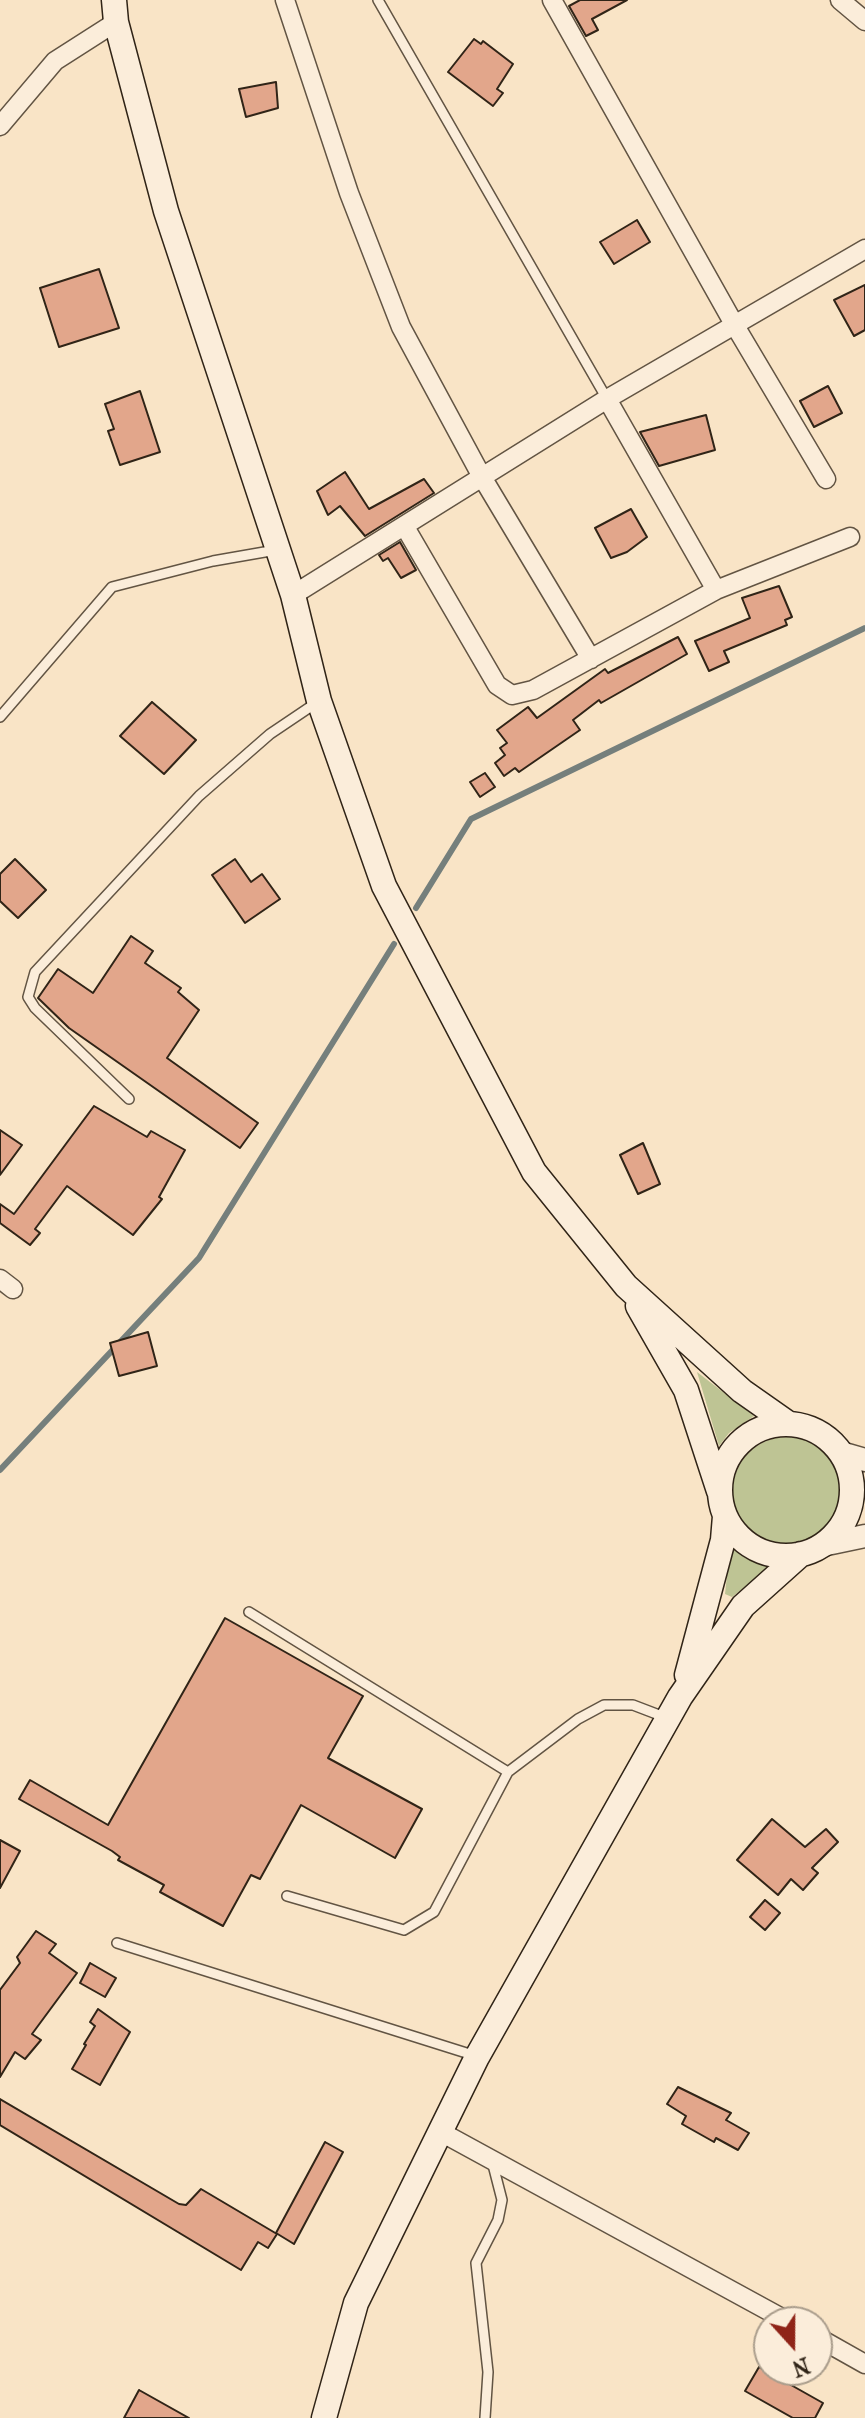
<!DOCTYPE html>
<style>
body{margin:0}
#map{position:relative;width:865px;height:2418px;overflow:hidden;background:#f9e4c6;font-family:"IM FELL French Canon",serif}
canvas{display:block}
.north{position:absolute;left:753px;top:2306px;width:80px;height:80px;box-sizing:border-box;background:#fbedda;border:2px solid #aa9d8c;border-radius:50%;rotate:159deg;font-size:22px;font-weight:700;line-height:32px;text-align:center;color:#302417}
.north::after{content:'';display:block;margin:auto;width:28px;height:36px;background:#8f2418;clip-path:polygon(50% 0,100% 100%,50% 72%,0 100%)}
</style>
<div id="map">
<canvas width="865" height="2418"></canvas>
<div class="north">N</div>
</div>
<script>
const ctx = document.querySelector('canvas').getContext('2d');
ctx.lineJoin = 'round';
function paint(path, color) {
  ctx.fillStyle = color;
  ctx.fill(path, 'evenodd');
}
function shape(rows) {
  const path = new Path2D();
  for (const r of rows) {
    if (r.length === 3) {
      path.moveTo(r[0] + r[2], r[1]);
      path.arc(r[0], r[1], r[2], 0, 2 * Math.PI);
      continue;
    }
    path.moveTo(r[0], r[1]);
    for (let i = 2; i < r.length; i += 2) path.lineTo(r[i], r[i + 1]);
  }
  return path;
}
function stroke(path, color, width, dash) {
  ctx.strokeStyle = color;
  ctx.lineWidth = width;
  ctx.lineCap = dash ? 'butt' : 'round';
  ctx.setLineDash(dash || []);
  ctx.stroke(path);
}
paint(shape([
 [697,1372,754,1416,729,1433,719,1446],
 [787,1491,54],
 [730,1548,770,1567,732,1597,725,1594]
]), '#bec494');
stroke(shape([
 [416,908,471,819,865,628],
 [0,1470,199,1258,394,944]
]), '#757f7c', 6);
const building = shape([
 [580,0,627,0,592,19,598,30,586,36,569,6,580,0],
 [474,39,481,44,483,41,513,64,497,89,503,93,493,106,448,72,474,39],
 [276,82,278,108,246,117,239,89,276,82],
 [637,220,650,242,614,264,600,242,637,220],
 [99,269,119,328,59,347,40,288,99,269],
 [865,285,865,330,854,336,834,300,865,285],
 [828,386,842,413,814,427,800,401,828,386],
 [140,391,160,452,120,465,108,431,114,429,105,404,140,391],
 [706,415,715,450,659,466,640,432,706,415],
 [345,472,369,509,424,479,434,493,365,536,340,506,328,515,317,491,345,472],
 [631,509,647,537,627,552,611,558,595,528,631,509],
 [400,542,416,570,401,578,388,558,383,561,379,555,400,542],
 [779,586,792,617,785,620,787,625,724,651,729,662,709,671,695,641,750,618,742,598,779,586],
 [678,637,687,654,601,703,599,700,573,720,580,730,519,772,515,768,504,776,495,763,505,755,500,748,507,743,497,730,528,707,537,718,605,669,608,673,678,637],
 [152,702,196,740,164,774,120,736,152,702],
 [485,773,495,787,480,797,470,782,485,773],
 [15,859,46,890,18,918,0,901,0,874,15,859],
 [235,859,251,882,262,874,280,899,245,923,212,875,235,859],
 [131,936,153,951,145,963,181,988,178,992,199,1010,167,1058,258,1123,240,1148,69,1028,38,998,58,969,93,993,131,936],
 [94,1106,147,1137,151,1131,185,1150,159,1197,162,1199,133,1235,67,1186,35,1229,40,1233,30,1245,0,1223,0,1204,14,1214,94,1106],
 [0,1130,22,1145,0,1175,0,1130],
 [643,1143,660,1184,638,1194,620,1155,643,1143],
 [148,1332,157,1366,119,1376,110,1343,148,1332],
 [225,1618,363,1696,328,1758,422,1809,395,1858,301,1805,260,1879,251,1875,223,1926,160,1892,164,1885,118,1860,120,1857,112,1851,19,1799,30,1780,108,1825,225,1618],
 [772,1819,805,1847,826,1829,838,1842,812,1868,818,1873,803,1890,791,1879,778,1895,737,1860,772,1819],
 [0,1840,20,1851,0,1888,0,1840],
 [765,1900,780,1913,765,1930,750,1917,765,1900],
 [36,1931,56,1944,49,1953,77,1973,32,2034,41,2040,25,2059,15,2052,0,2077,0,1990,20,1963,17,1957,36,1931],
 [90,1963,116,1978,105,1997,80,1983,90,1963],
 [98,2009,130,2032,100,2085,72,2069,86,2045,84,2044,95,2026,90,2022,98,2009],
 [678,2087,731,2113,726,2120,749,2133,738,2150,716,2138,714,2142,682,2124,686,2116,667,2104,678,2087],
 [0,2099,179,2204,186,2205,201,2189,277,2234,268,2248,258,2242,241,2270,0,2125,0,2099],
 [325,2142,343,2152,294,2244,276,2233,325,2142],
 [759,2367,823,2403,815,2418,793,2418,745,2391,759,2367],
 [139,2390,189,2418,124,2418,139,2390]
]);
paint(building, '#e2a68b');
stroke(building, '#302417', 2);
const service = shape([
 [378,0,607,399],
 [0,717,112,587,213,561,276,550],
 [129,1099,35,1008,28,997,35,972,199,796,270,734,319,701],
 [249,1612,508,1772],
 [287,1896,404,1930,434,1912,508,1772,578,1719,604,1705,633,1705,667,1718],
 [117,1943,476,2056],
 [485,2418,488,2372,476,2263,498,2220,502,2200,492,2161]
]);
const minor = shape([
 [285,0,349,193,401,327,482,477,591,659],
 [552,0,734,324,826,479],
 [840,0,865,21],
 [0,126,55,61,116,22],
 [607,399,716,590],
 [405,527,497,685,512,695,533,690,716,590,850,537],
 [293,595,607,399,865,249],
 [0,1279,13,1289],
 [439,2131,789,2322],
 [817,2337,865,2364]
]);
const tertiary = shape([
 [841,1453,865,1460],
 [822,1545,865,1536]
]);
const secondary = shape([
 [114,0,116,22,166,211,293,595,319,701,384,886,534,1172,626,1286,742,1391,789,1424],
 [638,1306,686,1390,719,1491],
 [786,1490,66],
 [687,1675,723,1540,725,1516],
 [324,2418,356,2303,477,2057,680,1697,743,1606,801,1554]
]);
stroke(service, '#625443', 12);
stroke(minor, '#625443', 21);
stroke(tertiary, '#625443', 25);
stroke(secondary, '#302417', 27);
stroke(service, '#fbedda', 9);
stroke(minor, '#fbedda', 18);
stroke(tertiary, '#fbedda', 22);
stroke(secondary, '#fbedda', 24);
</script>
